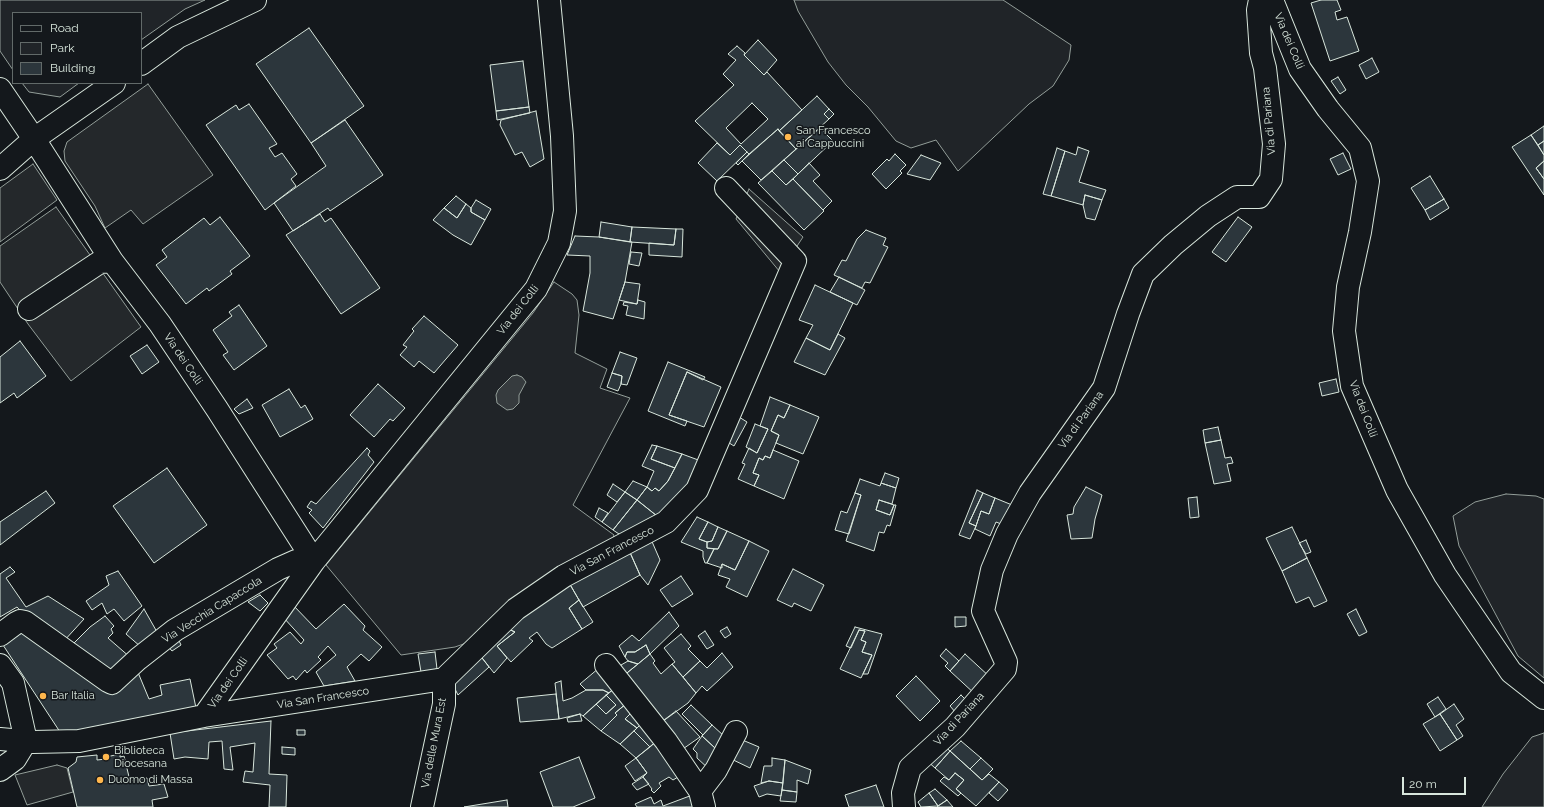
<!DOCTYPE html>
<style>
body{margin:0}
#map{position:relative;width:1544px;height:807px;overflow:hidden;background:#14181c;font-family:Raleway,sans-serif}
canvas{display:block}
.legend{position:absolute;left:12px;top:12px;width:130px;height:72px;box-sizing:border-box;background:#14181c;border:1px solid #626a69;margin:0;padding:5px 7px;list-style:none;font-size:12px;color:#d8e6dc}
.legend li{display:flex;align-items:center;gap:8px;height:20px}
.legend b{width:20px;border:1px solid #626a69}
.scale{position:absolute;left:1402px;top:777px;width:64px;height:18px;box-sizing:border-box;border:2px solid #d8e6dc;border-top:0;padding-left:5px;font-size:12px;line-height:14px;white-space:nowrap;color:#d8e6dc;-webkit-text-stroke:3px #14181c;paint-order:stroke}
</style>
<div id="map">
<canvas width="1544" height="807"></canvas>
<ul class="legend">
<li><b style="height:5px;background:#14181c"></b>Road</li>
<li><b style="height:11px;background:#202428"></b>Park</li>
<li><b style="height:11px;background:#2c363c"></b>Building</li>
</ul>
<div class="scale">20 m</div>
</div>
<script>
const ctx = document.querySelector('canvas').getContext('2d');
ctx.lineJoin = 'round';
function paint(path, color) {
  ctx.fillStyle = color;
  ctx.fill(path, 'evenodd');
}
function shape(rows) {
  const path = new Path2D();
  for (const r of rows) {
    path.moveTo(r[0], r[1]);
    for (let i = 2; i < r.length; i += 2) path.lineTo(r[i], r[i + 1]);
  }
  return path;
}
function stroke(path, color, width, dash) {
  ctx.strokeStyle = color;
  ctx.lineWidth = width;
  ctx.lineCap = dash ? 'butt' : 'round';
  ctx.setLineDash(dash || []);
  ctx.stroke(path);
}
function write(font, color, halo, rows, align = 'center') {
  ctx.font = font + ' Raleway,sans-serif';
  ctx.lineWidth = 3;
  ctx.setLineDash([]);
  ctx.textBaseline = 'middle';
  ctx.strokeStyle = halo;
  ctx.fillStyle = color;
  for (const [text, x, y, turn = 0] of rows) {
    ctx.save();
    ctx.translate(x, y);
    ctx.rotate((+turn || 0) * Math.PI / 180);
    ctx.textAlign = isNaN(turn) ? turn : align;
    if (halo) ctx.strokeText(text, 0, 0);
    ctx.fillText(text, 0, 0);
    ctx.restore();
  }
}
const green = shape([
 [0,0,205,0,185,9,141,40,141,13,13,13,13,70,0,51,0,0],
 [794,0,1003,0,1071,45,1069,60,1053,86,1029,104,958,171,936,140,911,148,896,141,868,107,846,85,828,62,798,11,794,0],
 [22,83,79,83,60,97,29,92,22,83],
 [554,282,572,294,577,300,579,315,575,353,607,369,600,388,630,398,573,505,614,535,613,538,472,641,455,647,401,655,326,565,533,313,554,282],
 [1506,494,1536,496,1544,499,1544,678,1518,656,1459,546,1453,516,1475,502,1506,494],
 [1544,733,1544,807,1482,807,1503,774,1532,737,1544,733]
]);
paint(green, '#202428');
stroke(green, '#939e99', 1);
const parking = shape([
 [148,84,213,175,143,224,131,210,105,228,95,206,65,161,64,151,67,142,148,84],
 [33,164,57,200,0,242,0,188,33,164],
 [749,189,803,237,780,272,736,219,749,189],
 [56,207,141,327,71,381,28,324,0,282,0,246,56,207],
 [57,765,67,768,73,792,27,805,15,775,57,765]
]);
paint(parking, '#24282b');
stroke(parking, '#939e99', 1);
const water = shape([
 [517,375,522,377,526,382,519,395,519,403,513,409,507,410,497,403,496,395,498,390,512,376,517,375]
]);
paint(water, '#363b3e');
stroke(water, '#939e99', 1);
const building = shape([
 [1321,0,1337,0,1341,10,1335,12,1337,20,1347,17,1359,51,1330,61,1311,3,1321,0],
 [309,28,364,106,311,143,256,64,309,28],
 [758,40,777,60,764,75,744,55,758,40],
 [737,46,745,53,744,55,764,75,767,72,802,110,779,131,778,129,749,154,740,145,730,155,695,121,734,85,723,74,736,60,728,54,737,46],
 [752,103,768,119,741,144,726,128,752,103],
 [1372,58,1379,72,1366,79,1359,65,1372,58],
 [523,61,529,107,496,111,490,65,523,61],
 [1338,77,1346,90,1340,94,1331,81,1338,77],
 [817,96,829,109,824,114,829,119,796,149,779,131,817,96],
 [249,104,277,144,269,148,275,157,282,153,297,174,291,179,296,186,265,210,206,125,236,105,239,110,249,104],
 [529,107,530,113,497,120,496,111,529,107],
 [829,109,834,114,829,119,824,114,829,109],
 [536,111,544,159,530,167,522,152,515,155,500,125,501,120,536,111],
 [345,120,383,175,330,211,328,208,293,231,274,203,326,166,311,143,345,120],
 [1544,126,1544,141,1538,145,1531,135,1544,126],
 [820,128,833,141,798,174,784,160,820,128],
 [778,129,796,149,761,180,742,161,778,129],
 [1531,135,1544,155,1544,161,1536,168,1544,179,1544,195,1512,147,1531,135],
 [1544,141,1544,155,1538,145,1544,141],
 [717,143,730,155,740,145,747,152,717,181,698,163,717,143],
 [1078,147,1089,151,1079,182,1106,190,1102,200,1085,195,1083,205,1051,196,1065,151,1076,155,1078,147],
 [1057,148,1065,151,1051,196,1043,194,1057,148],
 [747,152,749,154,738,165,736,163,747,152],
 [1343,153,1351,169,1338,175,1330,159,1343,153],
 [895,154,906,165,900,171,902,173,886,189,872,174,887,159,889,161,895,154],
 [921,155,941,163,930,180,907,174,921,155],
 [784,160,798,174,786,185,772,171,784,160],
 [1544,161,1544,179,1536,168,1544,161],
 [809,163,820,175,813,181,832,201,823,210,793,179,809,163],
 [772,171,786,185,793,179,824,211,804,230,758,183,772,171],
 [1430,176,1444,199,1425,210,1411,188,1430,176],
 [1085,195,1102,200,1095,220,1086,218,1083,205,1085,195],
 [456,196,466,204,457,218,444,208,456,196],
 [1444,199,1449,208,1430,220,1425,210,1444,199],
 [476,200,491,209,485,220,471,212,471,208,476,200],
 [466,204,471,208,471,212,485,220,471,245,453,235,433,220,444,208,457,218,466,204],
 [320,214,325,222,331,218,380,288,341,314,286,235,320,214],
 [220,217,250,256,230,271,232,274,209,291,207,288,186,304,156,265,167,257,162,250,204,218,210,225,220,217],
 [1238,217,1252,227,1226,262,1212,252,1238,217],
 [601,222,632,227,630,242,599,237,601,222],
 [632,227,676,229,674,245,630,242,632,227],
 [676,229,683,229,682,257,649,255,649,243,674,245,676,229],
 [866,230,886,238,883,245,888,247,870,283,865,282,862,288,834,275,842,260,846,261,857,239,866,230],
 [575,236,599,237,632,242,625,282,613,319,583,311,590,273,590,256,567,255,575,236],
 [631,252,642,253,639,266,629,264,631,252],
 [839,277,865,290,857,305,830,292,839,277],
 [625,282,640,284,637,304,619,300,625,282],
 [815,285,853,303,830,350,806,338,813,325,799,320,815,285],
 [638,300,645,302,644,319,626,315,628,306,623,305,624,302,637,304,638,300],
 [239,305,267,346,234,370,223,355,228,352,213,330,232,316,229,312,239,305],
 [424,316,458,345,434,373,419,361,414,367,400,355,407,347,403,345,414,331,412,329,424,316],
 [838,334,845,338,825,375,794,362,806,338,830,350,838,334],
 [20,341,46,376,17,398,14,393,0,403,0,357,20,341],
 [147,345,159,362,142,374,130,356,147,345],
 [620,352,637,358,627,385,621,384,622,376,612,373,620,352],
 [668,362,705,377,703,380,687,372,669,415,687,421,685,426,648,411,668,362],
 [687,372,721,387,704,427,669,415,687,372],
 [612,373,622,376,621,384,618,391,607,387,612,373],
 [1336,379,1339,392,1322,396,1319,383,1336,379],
 [378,384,405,408,393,421,390,419,374,437,350,415,378,384],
 [289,389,301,408,305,405,313,419,280,437,262,405,289,389],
 [770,397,790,405,784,418,778,415,771,431,779,435,770,458,765,456,763,460,759,458,753,473,759,475,754,486,738,479,745,464,742,463,749,448,757,453,768,429,760,426,770,397],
 [247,399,253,408,239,414,234,409,247,399],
 [790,405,819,417,803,454,776,443,779,435,771,431,778,415,784,418,790,405],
 [739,417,747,422,734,446,726,441,739,417],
 [755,424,768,429,757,453,746,447,755,424],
 [1218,427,1221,440,1205,443,1203,430,1218,427],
 [1221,440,1225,458,1231,457,1233,463,1227,464,1231,481,1214,484,1205,443,1221,440],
 [652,445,657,446,651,459,675,468,668,481,659,491,655,488,652,491,647,487,654,471,642,466,652,445],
 [657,446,682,454,675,468,651,459,657,446],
 [367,448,370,451,368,455,374,462,323,528,309,513,312,510,307,507,311,501,316,504,367,448],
 [773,450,799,461,784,499,754,486,759,475,753,473,759,458,763,460,765,456,770,458,773,450],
 [682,454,701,461,686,490,657,516,637,500,647,487,652,491,655,488,659,491,668,481,682,454],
 [167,468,207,525,154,563,113,506,167,468],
 [885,473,899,478,896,488,881,483,885,473],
 [860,479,880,486,881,483,896,488,892,504,879,500,876,510,890,515,894,505,896,505,890,526,887,525,884,533,879,532,874,551,846,541,861,495,855,493,860,479],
 [633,481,647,487,637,500,625,492,633,481],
 [613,484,625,492,617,502,607,495,613,484],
 [1086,487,1102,495,1095,519,1092,538,1071,539,1067,515,1073,514,1074,507,1086,487],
 [977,490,983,493,969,523,976,526,970,539,959,535,977,490],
 [46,491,55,503,0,545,0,522,46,491],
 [625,492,637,500,613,530,602,522,625,492],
 [855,493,861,495,849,534,835,530,841,511,847,513,855,493],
 [983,493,995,498,989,514,981,511,976,526,969,523,983,493],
 [1197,497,1199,517,1190,518,1188,498,1197,497],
 [995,498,1017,507,1009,527,996,522,990,536,975,529,981,511,989,514,995,498],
 [637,500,657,516,625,538,613,530,637,500],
 [879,500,894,505,890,515,876,510,879,500],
 [599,508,608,513,602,522,595,517,599,508],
 [697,517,708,522,699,539,707,542,707,548,714,549,707,563,705,563,703,557,703,551,681,542,697,517],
 [708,522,718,527,712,541,707,542,699,539,708,522],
 [718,527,727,531,718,549,707,548,707,542,712,541,718,527],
 [1292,527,1307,558,1282,571,1266,538,1292,527],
 [727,531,749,541,735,570,722,564,722,568,707,563,714,549,718,549,727,531],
 [650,537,660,560,648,585,640,575,628,548,650,537],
 [1306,540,1311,552,1306,554,1299,543,1306,540],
 [749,541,769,551,747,597,726,587,730,579,718,575,722,564,735,570,749,541],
 [628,548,640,575,583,607,568,581,628,548],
 [1307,558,1327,601,1314,607,1309,597,1296,603,1282,571,1307,558],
 [10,567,15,572,6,578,26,607,48,596,84,619,63,642,27,618,17,607,0,617,0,574,10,567],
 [793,569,824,585,811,611,794,603,792,607,777,600,793,569],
 [118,571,142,606,124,621,114,609,107,614,102,603,92,610,86,601,109,585,106,576,118,571],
 [681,576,693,594,672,607,660,590,681,576],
 [568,581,579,600,569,608,582,629,552,648,546,644,537,632,529,638,533,641,511,662,497,646,515,632,506,628,568,581],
 [260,595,268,603,260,611,248,602,260,595],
 [579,600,593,622,582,629,569,608,579,600],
 [292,604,316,629,344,604,365,626,363,630,382,647,369,661,361,654,347,667,355,681,324,686,316,672,336,655,328,646,318,657,321,660,307,673,305,670,296,680,293,676,288,679,267,655,277,648,274,644,290,632,301,644,304,640,283,617,292,604],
 [144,609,157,632,141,647,126,634,144,609],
 [1356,609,1367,632,1359,636,1347,614,1356,609],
 [669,612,679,626,650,654,646,645,635,652,627,652,625,657,619,646,632,635,639,641,669,612],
 [105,616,114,626,111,629,113,633,108,638,131,658,110,677,69,648,90,627,105,616],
 [955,617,966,617,966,626,955,627,955,617],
 [727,627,731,634,725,638,720,631,727,627],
 [855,627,882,634,868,674,863,674,872,655,862,652,866,642,861,640,865,631,859,630,851,648,846,646,855,627],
 [506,628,515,632,497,646,507,658,494,673,479,654,506,628],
 [859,630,865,631,861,640,866,642,862,652,872,655,861,678,840,669,859,630],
 [25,631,111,693,137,670,149,699,162,695,160,685,190,679,196,708,62,735,3,645,25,631],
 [705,631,714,645,707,649,698,636,705,631],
 [681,634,691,646,688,649,700,661,683,677,672,664,675,662,664,648,681,634],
 [177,636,181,645,172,651,166,644,177,636],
 [646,645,650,654,638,664,628,661,625,657,627,652,635,652,646,645],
 [946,649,959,661,950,671,945,666,948,663,940,656,946,649],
 [435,652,437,669,421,672,418,654,435,652],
 [722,653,733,667,707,691,702,686,696,693,683,677,700,661,707,668,722,653],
 [479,654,489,667,458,695,451,681,479,654],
 [650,654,655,661,653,663,661,674,672,664,696,693,688,703,659,724,622,677,650,654],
 [965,654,991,678,976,695,950,671,965,654],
 [628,661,638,664,622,677,621,665,628,661],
 [599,668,615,688,609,693,603,690,586,690,580,684,599,668],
 [916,676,940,701,920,721,896,696,916,676],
 [561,681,563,701,572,698,586,690,603,690,609,693,583,716,580,714,559,719,555,683,561,681],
 [615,688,627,703,615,713,617,715,601,731,583,716,596,704,606,714,616,705,606,695,615,688],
 [556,694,559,719,520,722,517,698,556,694],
 [606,695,616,705,606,714,596,704,606,695],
 [961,695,968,702,956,713,950,706,961,695],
 [1438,697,1446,709,1435,717,1427,704,1438,697],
 [626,704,631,713,625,719,637,728,620,744,601,731,617,715,615,713,626,704],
 [1454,704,1464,719,1456,725,1463,736,1457,740,1440,714,1454,704],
 [691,705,712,725,703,735,682,714,691,705],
 [676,711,700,737,680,751,664,720,676,711],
 [631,713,642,723,637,728,625,719,631,713],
 [580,714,582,721,568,722,567,718,580,714],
 [1440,714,1457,740,1440,751,1423,724,1440,714],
 [271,721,269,774,287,775,286,807,269,807,270,785,243,782,245,771,253,772,255,743,230,747,233,770,224,769,222,741,209,742,208,759,185,757,174,759,170,733,271,721],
 [642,723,658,740,650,747,634,731,642,723],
 [712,725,724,736,715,748,702,736,712,725],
 [297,730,305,730,305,735,297,735,297,730],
 [634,731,650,747,636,758,620,744,634,731],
 [702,736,715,748,710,770,697,758,697,753,693,749,702,736],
 [740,739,759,747,750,768,725,756,740,739],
 [658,740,683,774,673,780,669,777,659,783,661,786,654,793,651,790,652,789,643,777,647,773,636,758,658,740],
 [961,741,981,758,970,769,950,751,961,741],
 [941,743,950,751,935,768,925,759,941,743],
 [282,747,295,748,295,755,282,754,282,747],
 [950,751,982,780,989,774,999,782,976,806,956,789,964,780,955,773,949,780,935,768,950,751],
 [120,754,120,757,124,756,130,781,147,778,149,786,164,784,168,797,152,800,153,807,77,807,68,768,76,762,77,757,97,755,97,760,106,759,106,757,120,754],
 [579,757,595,798,573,807,553,807,540,772,579,757],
 [636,758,647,773,635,781,625,766,636,758],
 [772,758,785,760,783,783,769,781,761,783,764,766,772,766,772,758],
 [981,758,993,769,982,780,970,769,981,758],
 [785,760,811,770,808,784,797,780,797,792,782,790,785,760],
 [955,773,964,780,956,789,961,793,958,796,940,781,944,777,949,780,955,773],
 [643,777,649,784,637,790,632,784,643,777],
 [769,781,783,783,781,796,767,794,759,797,754,786,769,781],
 [999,782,1008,790,998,801,989,793,999,782],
 [876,785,884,807,849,807,845,795,876,785],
 [935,789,947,800,938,806,929,793,935,789],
 [782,790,797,792,796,802,780,801,782,790],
 [929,793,938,806,921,807,918,802,929,793],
 [695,794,699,807,637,807,635,804,651,797,654,804,661,800,663,806,695,794],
 [507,800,508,807,464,807,507,800],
 [947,800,953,807,937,807,938,806,947,800]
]);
paint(building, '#2c363c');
stroke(building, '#d8e6dc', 1);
const minor = shape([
 [1272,0,1300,69,1328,109,1360,148,1368,181,1360,232,1348,287,1344,331,1352,386,1397,490,1445,575,1511,672,1544,698],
 [141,64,178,37,255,0],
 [0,89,34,139,112,261],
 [0,169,34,139,114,83],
 [29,309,100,262,112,261,160,324,217,409,314,561],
 [0,635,16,623,20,621,25,622,108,681,112,683,138,659,175,630,278,569,296,561,314,561],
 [0,665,13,683,26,741],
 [606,665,666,741,700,791],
 [204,716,444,679,516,609,564,576,666,522,697,490,795,261,726,188],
 [0,739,33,742,79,741,204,716,314,561,536,289,559,243,565,211,562,136,549,0],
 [0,770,15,759,26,741],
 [422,807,444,704,444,679],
 [704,807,700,791,716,770,736,732],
 [904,807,903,793,910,768,955,727,1005,669,1006,662,983,611,992,570,1007,534,1030,493,1104,388,1128,314,1143,274,1173,245,1208,216,1237,197,1259,197,1271,179,1274,144,1265,68,1261,53,1258,10,1260,0]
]);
stroke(minor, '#d8e6dc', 24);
stroke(minor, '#14181c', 22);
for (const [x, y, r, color] of [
 [788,137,4,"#ffb74d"],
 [43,696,4,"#ffb74d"],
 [106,757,4,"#ffb74d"],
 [100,780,4,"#ffb74d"]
]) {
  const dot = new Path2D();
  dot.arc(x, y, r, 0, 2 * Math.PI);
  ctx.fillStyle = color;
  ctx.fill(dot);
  stroke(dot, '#14181c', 1.5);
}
write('11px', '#d8e6dc', '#14181c', [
 ["Via dei Colli",1289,41,67],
 ["Via di Pariana",1269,121,-95],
 ["Via dei Colli",518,310,-52],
 ["Via dei Colli",183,359,56],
 ["Via dei Colli",1363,409,69],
 ["Via di Pariana",1081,420,-54],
 ["Via San Francesco",612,551,-28],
 ["Via Vecchia Capaccola",212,610,-32],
 ["Via dei Colli",228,683,-55],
 ["Via San Francesco",323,698,-9],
 ["Via di Pariana",959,719,-47],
 ["Via delle Mura Est",434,743,-79]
]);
write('11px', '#d8e6dc', '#14181c', [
 ["San Francesco",796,131],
 ["ai Cappuccini",796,144],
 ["Bar Italia",51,696],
 ["Biblioteca",114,751],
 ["Diocesana",114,764],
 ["Duomo di Massa",108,780]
], 'left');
</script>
